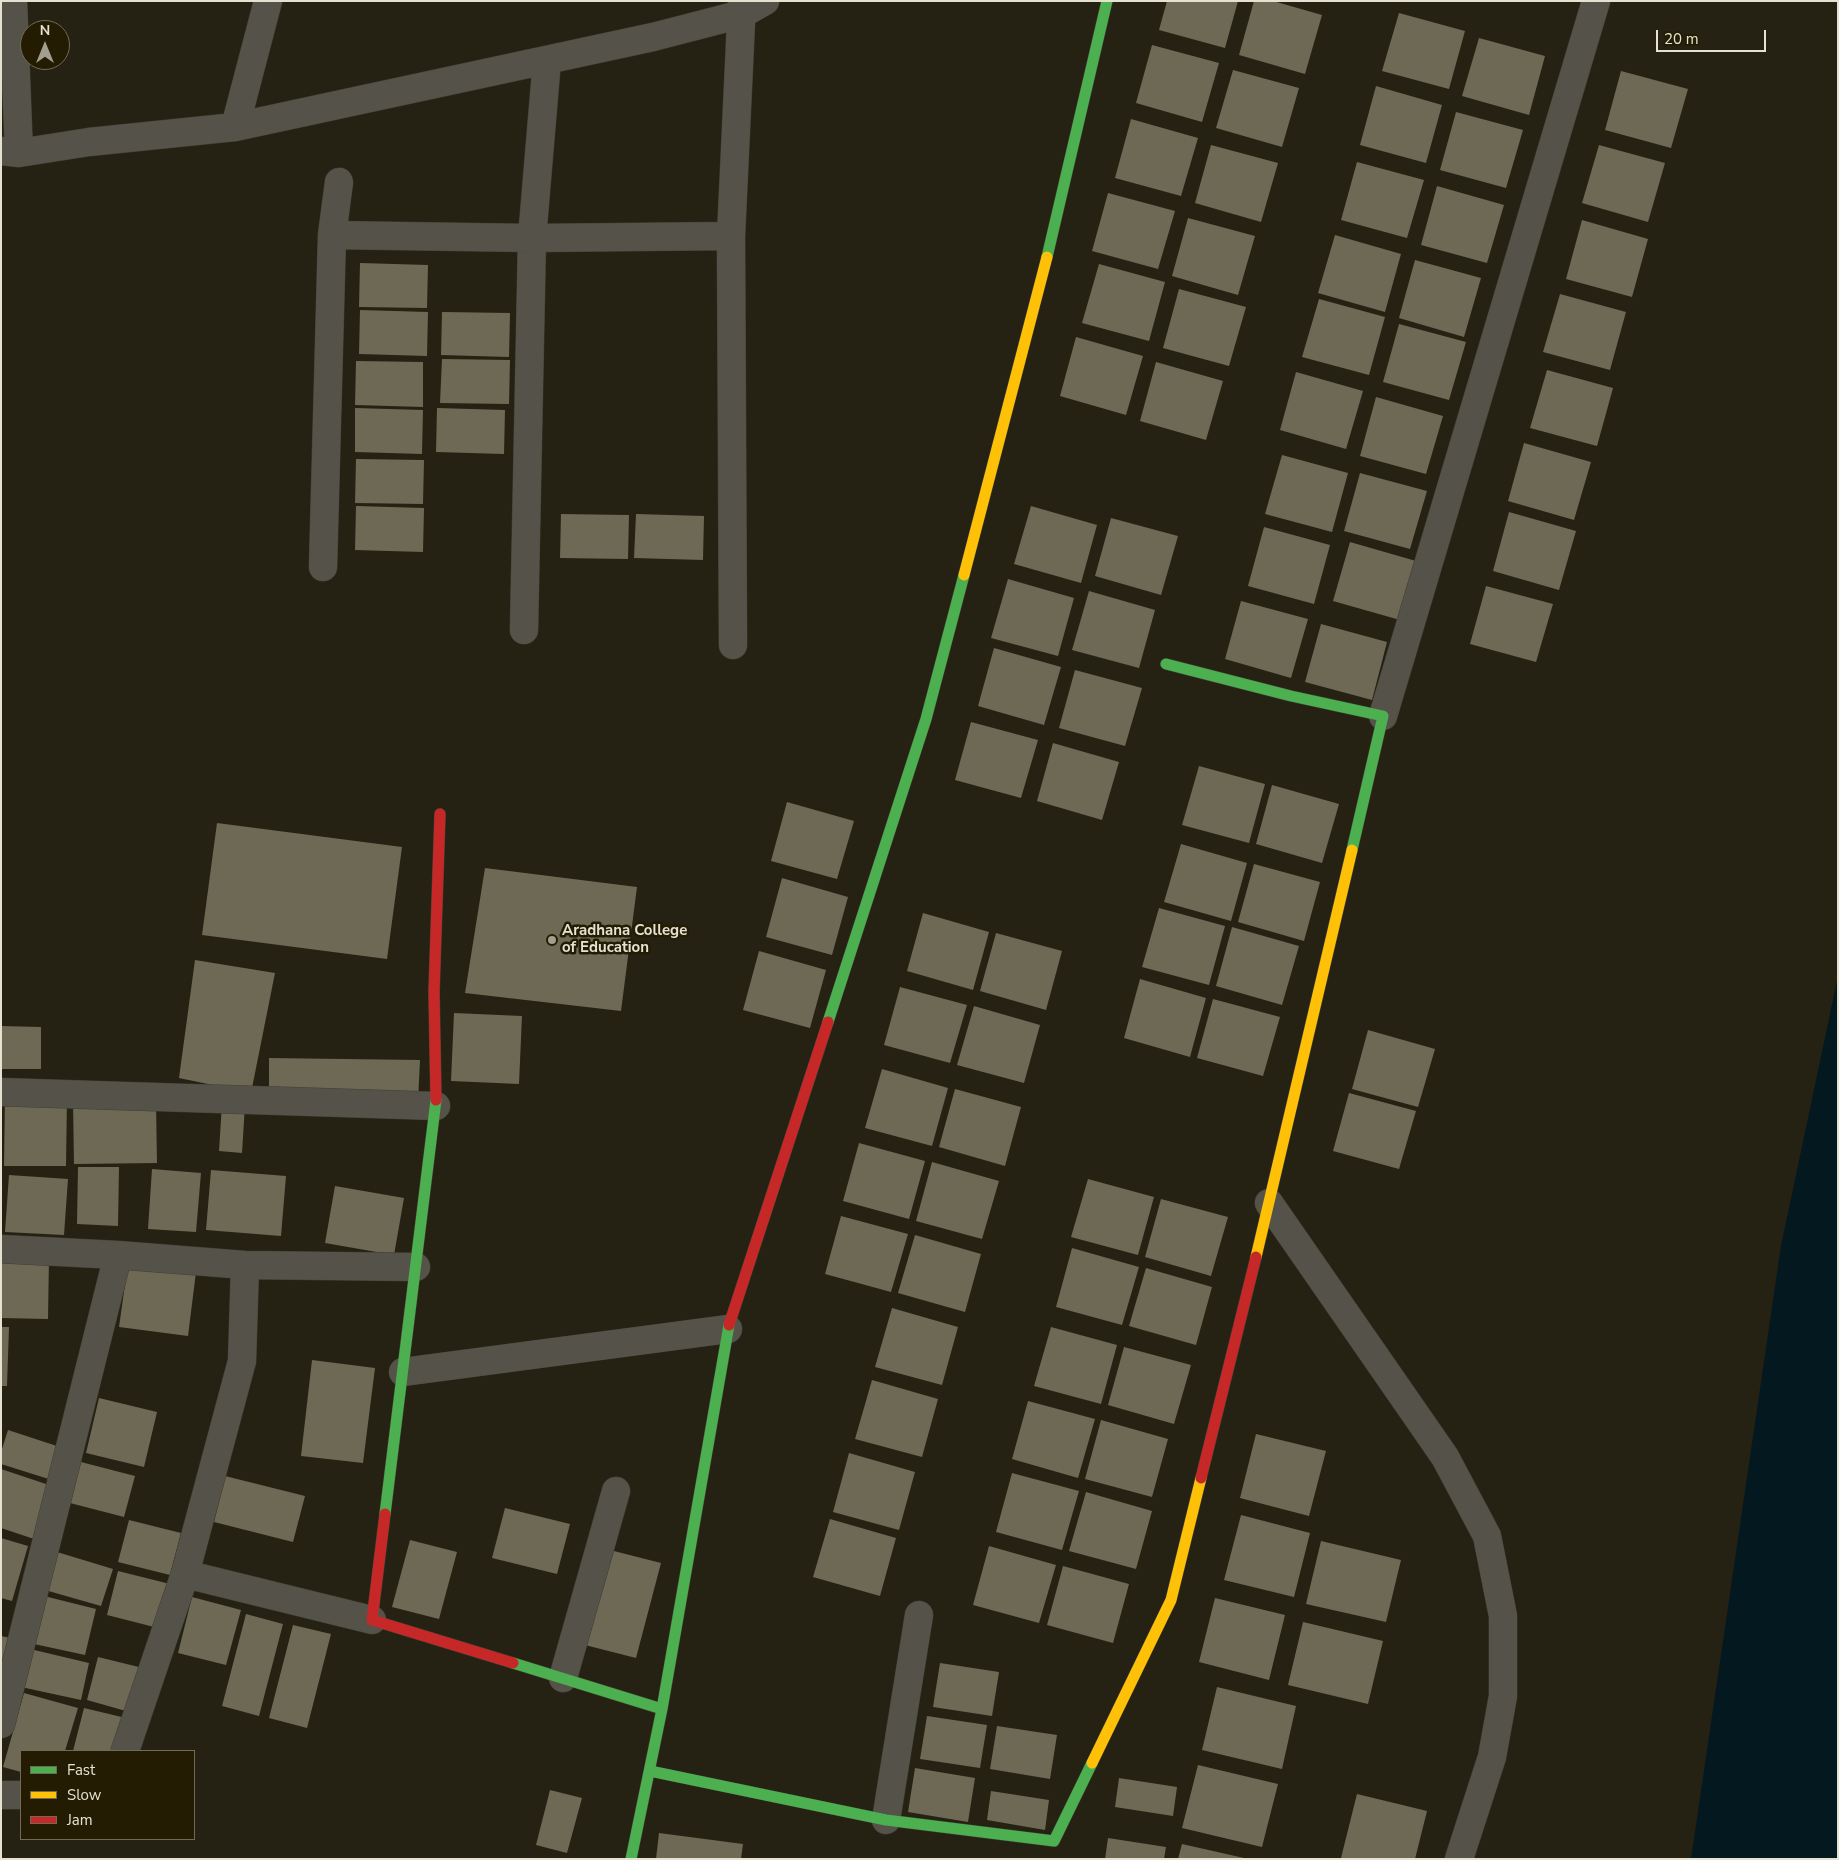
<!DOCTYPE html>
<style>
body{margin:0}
#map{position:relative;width:1839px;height:1860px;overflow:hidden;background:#252214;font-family:"Nunito Sans",sans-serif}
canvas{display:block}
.frame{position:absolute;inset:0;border:2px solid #e6e2d2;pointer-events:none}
.legend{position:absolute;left:20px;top:1750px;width:175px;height:90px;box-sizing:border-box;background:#231c03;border:1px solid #716b56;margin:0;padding:6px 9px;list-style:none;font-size:15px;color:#e6e2d2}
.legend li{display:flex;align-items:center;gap:10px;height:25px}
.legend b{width:25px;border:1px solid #716b56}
.north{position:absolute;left:20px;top:20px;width:50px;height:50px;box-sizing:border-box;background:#231c03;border:1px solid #716b56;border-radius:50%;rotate:0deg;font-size:14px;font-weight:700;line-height:20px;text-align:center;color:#e6e2d2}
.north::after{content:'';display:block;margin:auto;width:18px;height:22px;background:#a29f90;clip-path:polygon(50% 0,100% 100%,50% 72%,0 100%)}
.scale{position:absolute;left:1656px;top:30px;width:110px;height:22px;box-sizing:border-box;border:2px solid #e6e2d2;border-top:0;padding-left:6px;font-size:15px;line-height:18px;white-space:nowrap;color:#e6e2d2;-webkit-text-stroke:4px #231c03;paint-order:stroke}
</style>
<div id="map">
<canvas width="1839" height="1860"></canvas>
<div class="frame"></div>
<ul class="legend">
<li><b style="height:6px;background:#4caf50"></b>Fast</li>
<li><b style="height:6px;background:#ffc107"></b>Slow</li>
<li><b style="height:6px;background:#c62828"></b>Jam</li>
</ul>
<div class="north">N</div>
<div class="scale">20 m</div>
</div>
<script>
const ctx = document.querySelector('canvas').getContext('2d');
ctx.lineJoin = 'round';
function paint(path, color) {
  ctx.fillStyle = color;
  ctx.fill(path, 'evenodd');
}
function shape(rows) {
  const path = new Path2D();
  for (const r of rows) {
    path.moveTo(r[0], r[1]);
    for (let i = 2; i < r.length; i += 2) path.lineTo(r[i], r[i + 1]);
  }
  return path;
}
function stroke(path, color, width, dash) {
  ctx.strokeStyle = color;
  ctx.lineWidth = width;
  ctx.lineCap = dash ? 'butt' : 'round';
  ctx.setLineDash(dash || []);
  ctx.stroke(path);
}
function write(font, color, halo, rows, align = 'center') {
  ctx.font = font + ' "Nunito Sans",sans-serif';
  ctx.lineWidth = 5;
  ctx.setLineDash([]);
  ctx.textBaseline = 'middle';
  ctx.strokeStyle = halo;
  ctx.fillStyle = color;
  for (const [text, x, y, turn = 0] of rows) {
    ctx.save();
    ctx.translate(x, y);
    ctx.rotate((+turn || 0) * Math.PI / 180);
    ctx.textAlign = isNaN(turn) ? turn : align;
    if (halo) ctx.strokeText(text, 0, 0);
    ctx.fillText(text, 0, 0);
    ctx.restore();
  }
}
paint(shape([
 [1838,976,1838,1859,1691,1859,1781,1246]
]), '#03181f');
paint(shape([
 [1167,1,1238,1,1225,48,1159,30],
 [1254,1,1273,1,1322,15,1305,74,1239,55],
 [1399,13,1465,31,1449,89,1382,71],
 [1479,38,1545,56,1529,115,1462,96],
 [1152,45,1219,63,1202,122,1136,103],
 [1233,70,1299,88,1282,147,1216,128],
 [1621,71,1688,89,1671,148,1605,130],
 [1376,86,1442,105,1426,163,1360,145],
 [1456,112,1523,130,1506,188,1440,170],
 [1131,119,1198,138,1181,196,1115,178],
 [1211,145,1278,163,1261,222,1195,203],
 [1599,145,1665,163,1648,222,1582,203],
 [1357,162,1424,180,1407,238,1341,220],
 [1437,186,1504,205,1487,263,1421,245],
 [1108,193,1175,211,1158,269,1092,251],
 [1188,218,1255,236,1238,295,1172,276],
 [1582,220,1648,239,1632,297,1566,279],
 [1335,235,1401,254,1385,312,1318,293],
 [1415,260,1481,278,1464,337,1399,318],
 [360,263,428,265,427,308,359,307],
 [1099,264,1165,282,1149,341,1082,323],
 [1179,289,1246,307,1229,366,1163,348],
 [1560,294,1626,312,1610,370,1543,352],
 [1319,299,1385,317,1369,375,1302,357],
 [360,310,428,312,427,356,359,354],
 [442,312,510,313,509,357,441,355],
 [1399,324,1466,342,1449,400,1383,382],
 [1076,337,1143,356,1126,415,1060,396],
 [442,359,510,360,509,404,440,403],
 [356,361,423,362,423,407,355,405],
 [1156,362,1223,381,1206,440,1140,421],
 [1547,370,1613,388,1597,446,1530,428],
 [1296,372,1363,391,1346,449,1280,430],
 [1376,397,1443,416,1426,474,1360,456],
 [355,408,423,410,422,454,355,452],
 [437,408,505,410,504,454,436,452],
 [1524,443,1591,462,1574,520,1508,501],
 [1282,455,1348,473,1332,532,1265,514],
 [356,459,424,460,423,504,355,503],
 [1360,473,1427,491,1410,549,1344,531],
 [356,506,424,508,423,552,355,550],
 [1031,506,1097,525,1081,583,1014,564],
 [1509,512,1576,531,1559,590,1493,571],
 [561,514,629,515,628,559,560,558],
 [636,514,704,516,703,560,634,558],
 [1111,518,1178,536,1161,595,1095,576],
 [1264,527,1330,545,1314,604,1248,586],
 [1350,542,1416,561,1400,620,1333,601],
 [1008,579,1074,598,1058,656,991,638],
 [1486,586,1553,604,1536,662,1470,644],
 [1089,591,1155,610,1139,668,1072,650],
 [1241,601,1308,619,1291,678,1225,659],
 [1321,624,1387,642,1372,700,1305,682],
 [994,648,1061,667,1044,725,978,706],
 [1075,670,1142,688,1125,746,1059,728],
 [971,722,1038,740,1021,798,955,780],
 [1053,743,1119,762,1102,820,1037,801],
 [1199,766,1265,784,1249,843,1182,825],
 [1272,785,1339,804,1322,863,1256,844],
 [787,802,854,821,837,879,771,861],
 [217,823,402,847,387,959,202,935],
 [1181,844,1247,863,1231,921,1164,902],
 [1254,864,1320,882,1304,941,1238,922],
 [485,868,637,887,621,1011,465,993],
 [782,878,848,897,832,955,766,937],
 [1159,908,1225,926,1209,985,1142,967],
 [923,913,989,932,973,990,907,971],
 [1232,927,1299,946,1282,1005,1216,986],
 [996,933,1062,951,1046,1010,980,991],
 [759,951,826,970,810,1028,743,1010],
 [195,960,275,973,251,1093,179,1078],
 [1140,979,1206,998,1190,1057,1124,1038],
 [900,987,967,1005,950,1063,884,1045],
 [1213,999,1280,1017,1263,1076,1197,1058],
 [974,1006,1040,1025,1024,1083,957,1065],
 [454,1013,522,1016,519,1084,451,1081],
 [1,1026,41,1027,41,1069,1,1069],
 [1368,1030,1435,1049,1418,1107,1352,1089],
 [269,1058,420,1060,418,1101,269,1096],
 [882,1069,948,1088,932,1146,865,1128],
 [955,1089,1021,1107,1005,1166,939,1147],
 [1349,1093,1416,1111,1399,1169,1333,1151],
 [5,1095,67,1096,66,1166,4,1166],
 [156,1101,157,1163,74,1164,73,1102],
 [222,1104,245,1105,242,1153,219,1151],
 [859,1143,925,1161,909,1219,843,1201],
 [932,1162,999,1181,982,1239,916,1221],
 [78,1167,119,1167,118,1226,77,1224],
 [152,1169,201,1173,196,1232,148,1229],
 [211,1170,286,1176,281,1236,206,1230],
 [9,1175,68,1179,64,1235,5,1232],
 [1088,1179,1154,1197,1138,1255,1071,1237],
 [335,1186,404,1198,394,1255,325,1243],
 [1161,1199,1228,1217,1211,1276,1145,1257],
 [841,1216,908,1234,891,1292,825,1274],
 [915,1235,981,1254,965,1312,898,1293],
 [1072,1248,1139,1267,1122,1325,1056,1307],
 [1,1256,49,1257,48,1319,1,1318],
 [128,1263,196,1272,188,1336,119,1327],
 [1146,1268,1212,1287,1196,1345,1129,1326],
 [892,1308,958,1327,942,1385,875,1367],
 [1,1327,9,1327,7,1386,1,1386],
 [1051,1327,1117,1345,1101,1404,1034,1386],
 [1124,1347,1191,1365,1174,1424,1108,1405],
 [312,1360,375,1368,363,1463,301,1456],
 [872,1380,938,1399,922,1457,855,1439],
 [99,1398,157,1412,144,1467,86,1453],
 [1028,1401,1095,1419,1078,1478,1012,1459],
 [1101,1420,1168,1439,1152,1497,1085,1479],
 [8,1430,66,1449,55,1481,1,1464,1,1452],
 [1256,1434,1326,1451,1309,1516,1240,1498],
 [849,1453,915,1472,899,1530,833,1512],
 [81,1462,135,1476,124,1517,70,1503],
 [1,1469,55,1487,37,1540,1,1528],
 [1012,1473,1079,1491,1062,1550,996,1532],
 [225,1476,305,1496,293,1542,214,1522],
 [1086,1492,1152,1511,1136,1569,1069,1551],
 [505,1508,570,1524,557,1574,492,1558],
 [1241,1515,1310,1533,1294,1597,1224,1580],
 [830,1519,896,1538,880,1596,813,1577],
 [129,1520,181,1533,170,1575,118,1562],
 [1,1538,28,1546,12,1601,1,1598],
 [410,1540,457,1552,439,1619,392,1607],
 [1321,1541,1401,1560,1386,1622,1306,1604],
 [989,1546,1056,1565,1039,1623,973,1605],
 [606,1549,661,1563,636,1658,581,1644],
 [57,1552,113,1569,101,1606,45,1590],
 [1063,1566,1129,1584,1113,1643,1047,1625],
 [118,1571,174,1585,162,1629,107,1615],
 [44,1596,96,1609,85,1655,34,1644],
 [192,1597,241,1610,226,1665,178,1653],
 [1215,1598,1285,1615,1269,1680,1199,1662],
 [246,1614,283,1624,259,1716,222,1706],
 [1303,1622,1383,1641,1368,1704,1288,1685],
 [293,1625,331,1634,307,1728,269,1718],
 [1,1636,11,1638,1,1675],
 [30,1649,89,1663,81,1700,21,1687],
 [98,1657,151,1670,140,1715,87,1700],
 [940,1663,999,1672,992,1716,933,1707],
 [1217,1687,1296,1706,1282,1769,1202,1750],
 [24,1693,78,1708,65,1751,21,1751,21,1772,3,1767],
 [84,1708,130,1719,122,1751,73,1751],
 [927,1716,987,1725,980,1768,920,1759],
 [997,1726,1057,1735,1050,1779,990,1769],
 [1198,1765,1278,1784,1262,1847,1182,1828],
 [915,1768,975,1778,968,1822,908,1812],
 [1119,1778,1177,1787,1173,1816,1115,1807],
 [550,1790,582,1798,567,1853,536,1845],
 [991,1791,1049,1800,1045,1830,987,1820],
 [1357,1794,1427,1811,1415,1859,1341,1858],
 [659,1833,743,1844,741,1859,656,1859],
 [1108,1838,1166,1847,1164,1859,1105,1859],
 [1182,1844,1244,1858,1243,1859,1178,1859]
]), '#6e6955');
const street = shape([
 [13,1,19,153],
 [235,127,268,1],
 [1,151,19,153,89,142,235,127,653,37,742,14,765,1],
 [332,235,339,182],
 [323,567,332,235,532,238,731,236],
 [524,630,532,238,547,60],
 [733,645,731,236,742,1],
 [1383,716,1596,1],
 [1,1092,436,1106],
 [1269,1203,1445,1457,1487,1536,1503,1616,1503,1696,1492,1757,1459,1859],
 [1,1249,118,1255,245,1265,416,1267],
 [403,1372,728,1329],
 [185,1574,372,1620],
 [563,1678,616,1491],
 [1,1724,118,1255],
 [125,1751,185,1574,242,1361,245,1265],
 [1,1795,21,1795],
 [886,1820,919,1615]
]);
const fast = shape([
 [1047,257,1107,1],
 [1166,664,1291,696,1383,716,1352,850],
 [828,1022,926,719,964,575],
 [385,1514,436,1100],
 [513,1663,662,1709,631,1859],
 [662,1709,729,1325],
 [650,1771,886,1820,1054,1841,1092,1763]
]);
const slow = shape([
 [964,575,1047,257],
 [1256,1257,1352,850],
 [1092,1763,1171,1600,1201,1478]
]);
const jam = shape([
 [436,1100,434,992,440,814],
 [729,1325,828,1022],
 [1201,1478,1256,1257],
 [385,1514,372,1620,513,1663]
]);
stroke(street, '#413f34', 29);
stroke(fast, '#413f34', 12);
stroke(slow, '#413f34', 12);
stroke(jam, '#413f34', 12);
stroke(street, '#555349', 28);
stroke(fast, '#4caf50', 11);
stroke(slow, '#ffc107', 11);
stroke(jam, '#c62828', 11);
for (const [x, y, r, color] of [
 [552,940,5,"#a29f90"]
]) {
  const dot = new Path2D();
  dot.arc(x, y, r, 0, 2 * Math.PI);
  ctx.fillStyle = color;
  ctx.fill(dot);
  stroke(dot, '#231c03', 2);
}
write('bold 15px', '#e6e2d2', '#231c03', [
 ["Aradhana College",562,931],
 ["of Education",562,948]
], 'left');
</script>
